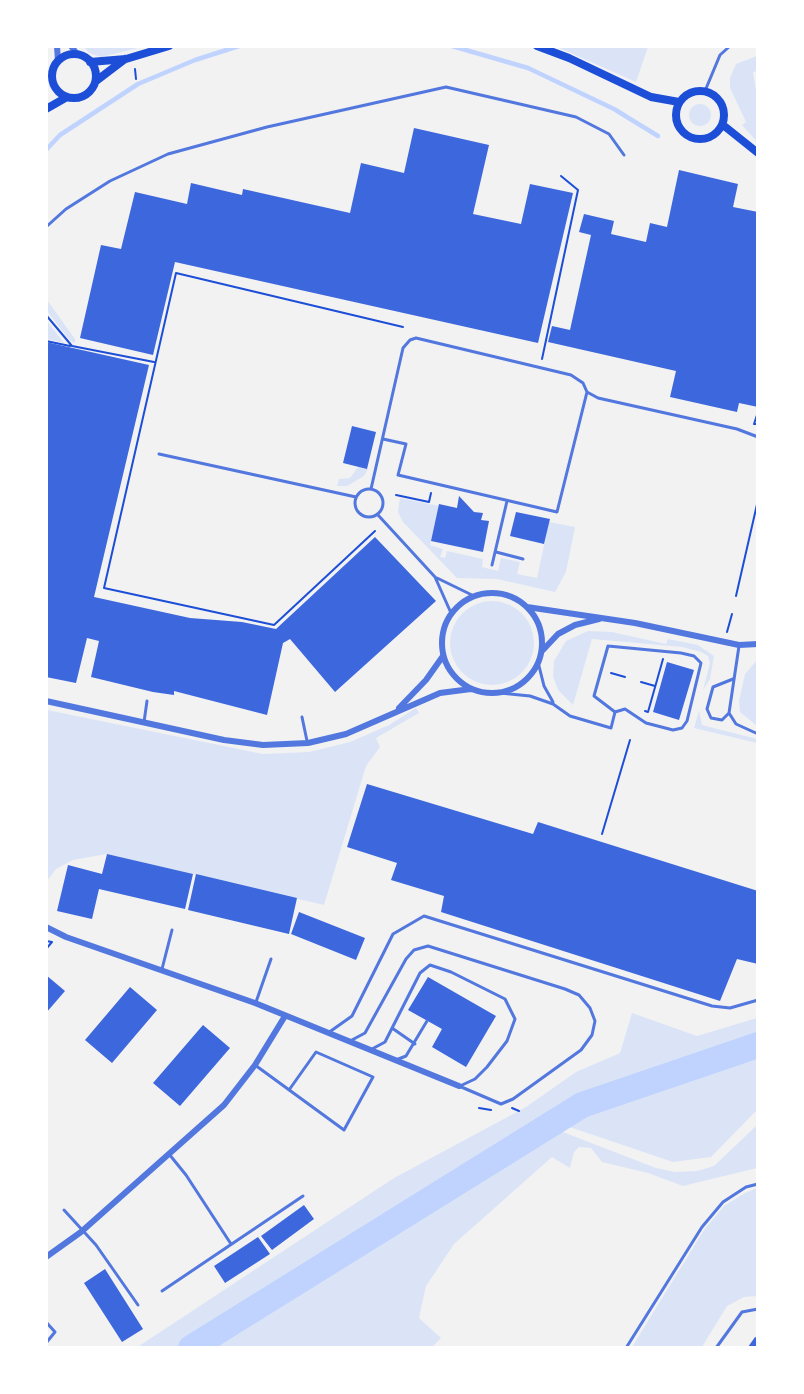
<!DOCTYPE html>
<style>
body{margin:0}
#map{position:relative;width:804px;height:1394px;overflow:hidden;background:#f2f2f2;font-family:"Varela Round",sans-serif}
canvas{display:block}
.frame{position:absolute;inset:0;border:48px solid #fff;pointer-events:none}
</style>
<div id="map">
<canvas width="804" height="1394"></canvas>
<div class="frame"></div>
</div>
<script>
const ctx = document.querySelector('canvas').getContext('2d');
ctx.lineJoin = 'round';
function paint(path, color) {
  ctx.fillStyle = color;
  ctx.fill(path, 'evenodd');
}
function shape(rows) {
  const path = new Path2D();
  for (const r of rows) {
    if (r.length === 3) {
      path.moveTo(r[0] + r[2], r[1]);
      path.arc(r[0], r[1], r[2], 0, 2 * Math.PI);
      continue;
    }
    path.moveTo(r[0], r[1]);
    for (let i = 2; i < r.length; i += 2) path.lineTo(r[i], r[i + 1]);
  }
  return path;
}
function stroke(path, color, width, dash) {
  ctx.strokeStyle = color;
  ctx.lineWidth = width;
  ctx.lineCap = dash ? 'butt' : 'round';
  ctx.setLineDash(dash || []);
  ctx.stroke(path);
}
paint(shape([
 [84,47,142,47,101,57,89,53],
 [557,47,648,47,636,82],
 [757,56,757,71,753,72,757,96,757,142,742,125,746,122,730,88,730,78,736,64],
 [700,115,11],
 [47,300,75,339,75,343,70,341,47,311],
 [47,321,64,343,47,339],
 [358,467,368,469,364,476,347,486,337,486,339,479,350,478],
 [400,498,439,506,430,545,443,549,440,557,445,558,447,551,483,559,482,567,498,571,501,558,520,562,517,574,537,578,549,522,575,527,566,572,555,592,497,579,457,578,403,522,398,512],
 [492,643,42],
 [588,631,612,632,666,644,668,639,698,645,714,656,710,679,703,690,710,663,708,656,701,652,682,647,592,639,573,705,558,690,553,676,554,661,566,641],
 [757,660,757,726,740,712,739,701,745,674],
 [416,708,419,713,376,738,380,747,366,766,324,905,107,854,73,860,56,869,47,881,47,710,263,754,309,752,350,742,389,725],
 [699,710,702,725,757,739,757,743,694,728],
 [632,1013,697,1036,757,1018,757,1110,711,1157,673,1162,543,1118,178,1347,136,1348,394,1178,526,1107,576,1072,620,1053],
 [757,1125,757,1168,683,1186,648,1173,602,1162,591,1148,579,1147,574,1152,570,1168,552,1157,454,1244,426,1286,419,1318,441,1338,432,1347,197,1347,555,1129,656,1168,675,1172,697,1171,714,1166],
 [757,1188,757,1296,744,1297,727,1306,702,1347,632,1347,704,1230,724,1206,745,1193]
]), '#dbe4f7');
stroke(shape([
 [452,46,528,68,614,109,658,136],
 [46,150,60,135,138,84,195,60,239,46]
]), '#bfd3fe', 4.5);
stroke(shape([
 [191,1348,582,1105,758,1045]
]), '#bfd3fe', 26);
paint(shape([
 [414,128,489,145,473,214,521,224,530,184,573,193,538,343,175,262,153,355,80,338,101,245,121,249,135,192,187,204,191,183,242,195,243,189,350,213,361,163,404,173],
 [679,170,738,184,733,207,758,212,758,407,739,403,737,412,670,397,676,371,548,342,552,326,570,330,591,235,579,232,584,214,614,221,611,234,646,242,650,223,667,227],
 [46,342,149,365,94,597,190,618,242,622,276,629,375,537,436,601,335,692,290,639,283,643,267,715,174,691,174,695,153,692,91,677,99,641,87,638,76,683,46,677],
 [352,426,376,432,367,469,343,463],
 [459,496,474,512,483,513,481,520,489,521,483,552,431,541,439,504,457,508],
 [516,512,550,519,544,544,510,536],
 [667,662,694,670,679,720,653,712],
 [367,784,533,834,538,822,758,891,758,964,737,959,720,1001,441,912,444,896,391,880,397,863,347,847],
 [107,854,193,874,185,909,99,889,92,919,57,911,68,865,102,874],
 [196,874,297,898,289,934,188,910],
 [299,912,365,938,356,960,291,934],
 [46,975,65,991,46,1013],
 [428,977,496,1016,466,1067,432,1047,442,1029,408,1010],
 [130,987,157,1010,112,1063,85,1040],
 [203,1025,230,1048,180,1106,153,1083],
 [304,1205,314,1219,272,1250,261,1236],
 [258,1237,270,1254,225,1283,214,1266],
 [105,1269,143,1329,122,1342,84,1283],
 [755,1337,758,1338,758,1347,748,1347]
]), '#3d67dc');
stroke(shape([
 [135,69,136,79],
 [46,315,72,346,154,362],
 [46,341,70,346],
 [542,359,578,190,561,176],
 [758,412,754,424,758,424],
 [396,495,429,502,431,493],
 [375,531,274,625,104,588,176,273,403,327],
 [736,596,758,500],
 [727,632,732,614],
 [611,673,625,677],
 [641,682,655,686],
 [645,711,648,712,663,659],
 [602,834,630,740],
 [46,941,52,942,46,949],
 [479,1108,491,1110],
 [512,1108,519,1111]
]), '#1d4ed8', 2);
stroke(shape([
 [705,91,720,55,730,46],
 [46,227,66,209,110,181,168,154,267,127,446,87,576,117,609,134,624,155],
 [383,439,406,444,398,475,557,512,587,392],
 [159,454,356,497],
 [369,503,14],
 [371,489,403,348,410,340,416,338,571,375,583,383,587,392,598,398,737,429,758,437],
 [378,515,435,577,451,613],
 [496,552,523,559],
 [492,565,507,501],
 [437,578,474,596],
 [608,646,681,653,694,656,701,663,687,721,682,728,673,730,646,723,625,709,615,712,594,696,608,646],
 [739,646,729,713,736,724,758,734],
 [538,662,544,686,553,702],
 [500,693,530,696,553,704,570,716,611,728,615,712],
 [729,713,722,720,711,718,707,709,713,687,733,679],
 [302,717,307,741],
 [144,722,147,701],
 [162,969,172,930],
 [256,1002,271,959],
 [392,1028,415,1044],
 [328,1033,352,1016,393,934,424,916,712,1006,730,1008,758,1000],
 [350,1041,365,1033,406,959,414,950,428,946,565,989,579,995,590,1008,595,1021,592,1035,581,1050,513,1099,501,1104,459,1086],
 [372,1049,385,1042,420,973,430,965,451,972,505,999,515,1019,507,1041,487,1067,475,1079,460,1086],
 [396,1060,406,1056,427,1021],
 [255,1065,344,1130,373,1077,316,1052,289,1090],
 [169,1154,186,1175,231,1244],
 [64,1210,96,1245,138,1305],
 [162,1291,303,1196],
 [46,1322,55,1332,46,1343],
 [626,1348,702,1227,723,1202,746,1187,758,1184],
 [716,1348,742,1312,758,1309]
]), '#5277de', 3);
stroke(shape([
 [57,46,58,61],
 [71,46,77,54],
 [492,643,50],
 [527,607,635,623,739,645,758,644],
 [542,651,558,634,575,625,599,619],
 [46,701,224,740,263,745,308,743,346,734,440,693,471,689],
 [399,708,426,680,443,656],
 [46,927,66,937,255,1003,459,1086],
 [46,1257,81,1232,224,1105,255,1065,285,1016]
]), '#5277de', 6);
stroke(shape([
 [537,46,569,58,651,97,679,102],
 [74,76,22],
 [90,62,126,59,169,46],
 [96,81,125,59],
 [700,115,24],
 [46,109,67,97],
 [723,125,758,153]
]), '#1d4ed8', 8);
</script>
